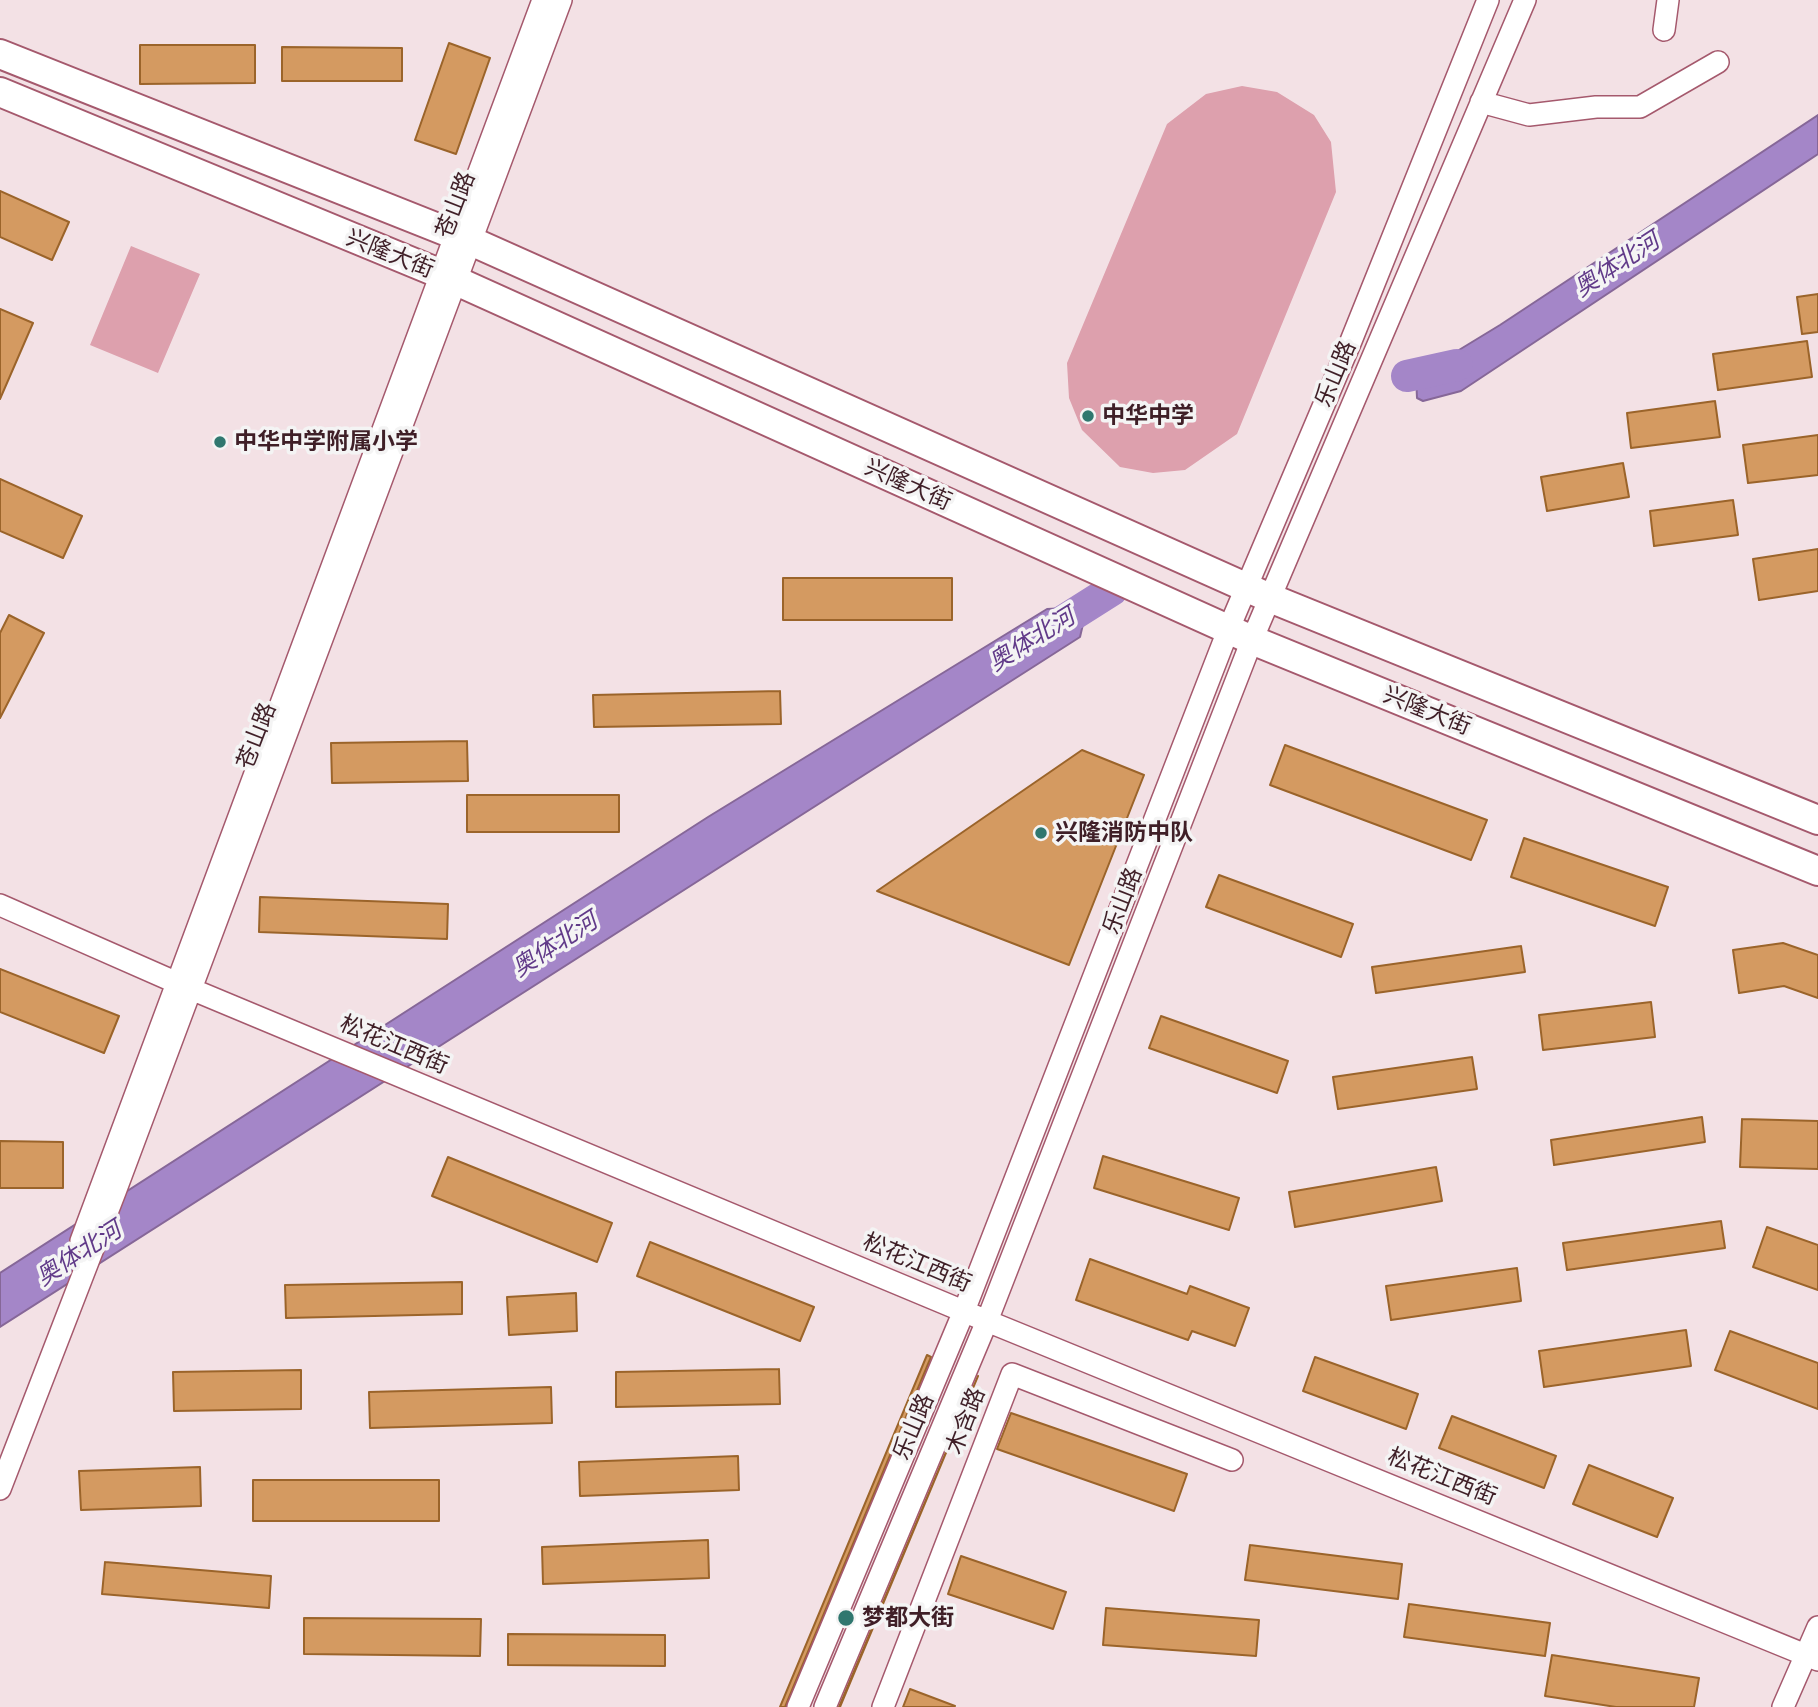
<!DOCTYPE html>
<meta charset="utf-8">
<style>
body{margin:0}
canvas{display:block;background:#f3e1e5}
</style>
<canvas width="1818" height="1707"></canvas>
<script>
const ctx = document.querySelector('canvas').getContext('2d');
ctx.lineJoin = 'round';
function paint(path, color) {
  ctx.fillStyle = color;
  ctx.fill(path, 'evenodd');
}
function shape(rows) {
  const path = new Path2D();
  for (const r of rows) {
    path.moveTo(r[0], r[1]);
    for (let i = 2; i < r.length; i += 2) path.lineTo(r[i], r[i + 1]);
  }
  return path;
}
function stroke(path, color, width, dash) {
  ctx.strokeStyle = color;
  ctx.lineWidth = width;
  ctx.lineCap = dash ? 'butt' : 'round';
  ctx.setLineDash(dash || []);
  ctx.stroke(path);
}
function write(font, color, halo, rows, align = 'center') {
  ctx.font = font + ' Inter,"Noto Sans SC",sans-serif';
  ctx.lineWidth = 7;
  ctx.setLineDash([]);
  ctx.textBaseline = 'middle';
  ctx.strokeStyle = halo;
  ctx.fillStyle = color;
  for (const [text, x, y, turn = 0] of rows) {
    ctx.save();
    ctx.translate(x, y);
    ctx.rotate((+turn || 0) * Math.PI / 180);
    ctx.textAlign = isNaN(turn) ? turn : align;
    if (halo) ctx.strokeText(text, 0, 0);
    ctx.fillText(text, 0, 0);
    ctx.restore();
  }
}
paint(shape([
 [1242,86,1277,92,1314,115,1331,142,1336,192,1237,434,1185,470,1153,473,1120,467,1082,430,1069,398,1067,363,1167,124,1206,94],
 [131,246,200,274,158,373,90,345]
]), '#dda0ad');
const water = shape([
 [1818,115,1818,154,1461,391,1423,401,1417,398,1416,376,1431,360,1454,353,1500,325,1818,115],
 [1087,607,1080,637,0,1327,0,1273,708,817,1047,609,1087,607]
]);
paint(water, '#a486c8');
stroke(water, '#866798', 2);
stroke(shape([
 [1407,376,1457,365],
 [1052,628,1112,590]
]), '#a486c8', 32);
const building = shape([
 [449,43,490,58,456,154,415,140,449,43],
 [140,45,255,45,255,83,140,84,140,45],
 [282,47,402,48,402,81,282,81,282,47],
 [0,191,69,222,52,260,0,237,0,191],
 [1818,294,1818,332,1802,334,1797,297,1818,294],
 [0,309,33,323,0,399,0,309],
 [1807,341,1812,377,1718,390,1713,354,1807,341],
 [1715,401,1720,437,1631,448,1627,413,1715,401],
 [1818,435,1818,475,1748,483,1743,445,1818,435],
 [1623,463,1629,497,1547,511,1541,477,1623,463],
 [0,479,82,516,63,558,0,531,0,479],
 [1733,500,1738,535,1654,546,1650,511,1733,500],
 [1818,549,1818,591,1759,600,1753,559,1818,549],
 [783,578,952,578,952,620,783,620,783,578],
 [9,615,44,633,0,718,0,633,9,615],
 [780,691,781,724,594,727,593,695,780,691],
 [467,741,468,781,332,783,331,743,467,741],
 [1285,745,1487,820,1471,860,1270,785,1285,745],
 [1082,750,1144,775,1069,965,877,891,1082,750],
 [467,795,619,795,619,832,467,832,467,795],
 [1524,838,1668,887,1655,926,1511,877,1524,838],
 [1219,875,1353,924,1341,957,1206,907,1219,875],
 [260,897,448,904,447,939,259,932,260,897],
 [1783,943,1818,955,1818,998,1784,986,1739,993,1733,950,1783,943],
 [1521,946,1525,972,1376,993,1372,967,1521,946],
 [0,969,119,1016,104,1053,0,1012,0,969],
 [1651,1002,1655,1037,1543,1050,1539,1015,1651,1002],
 [1161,1016,1288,1061,1277,1093,1149,1048,1161,1016],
 [1472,1057,1477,1089,1338,1109,1333,1077,1472,1057],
 [1702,1117,1705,1142,1554,1165,1551,1140,1702,1117],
 [1742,1119,1818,1121,1818,1169,1740,1167,1742,1119],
 [0,1141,63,1142,63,1188,0,1188,0,1141],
 [1103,1156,1239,1198,1229,1230,1094,1188,1103,1156],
 [448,1157,612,1223,597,1262,432,1196,448,1157],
 [1436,1167,1442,1201,1295,1227,1289,1192,1436,1167],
 [1721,1221,1725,1248,1567,1270,1563,1243,1721,1221],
 [1767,1227,1818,1245,1818,1290,1753,1267,1767,1227],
 [650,1242,814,1307,800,1341,637,1276,650,1242],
 [1090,1259,1187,1294,1190,1286,1249,1308,1235,1346,1192,1331,1188,1340,1076,1300,1090,1259],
 [1517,1268,1521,1301,1391,1320,1386,1286,1517,1268],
 [462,1282,462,1314,286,1318,285,1285,462,1282],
 [576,1293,577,1331,509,1335,507,1297,576,1293],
 [1686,1330,1691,1366,1544,1387,1539,1351,1686,1330],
 [1730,1331,1818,1363,1818,1409,1715,1370,1730,1331],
 [927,1355,931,1357,785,1707,780,1707,927,1355],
 [1315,1357,1418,1394,1406,1429,1303,1391,1315,1357],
 [779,1369,780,1404,616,1407,616,1372,779,1369],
 [301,1370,301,1409,174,1411,173,1372,301,1370],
 [978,1376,840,1707,839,1707,978,1376],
 [551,1387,552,1423,370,1428,369,1392,551,1387],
 [1011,1413,1187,1474,1174,1511,997,1449,1011,1413],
 [1452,1416,1556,1456,1544,1488,1439,1448,1452,1416],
 [738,1456,739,1490,580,1496,579,1462,738,1456],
 [1589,1465,1673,1498,1657,1537,1573,1504,1589,1465],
 [200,1467,201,1506,81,1510,79,1471,200,1467],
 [253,1480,439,1480,439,1521,253,1521,253,1480],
 [708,1540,709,1578,543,1584,542,1547,708,1540],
 [1250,1545,1402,1564,1398,1599,1245,1580,1250,1545],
 [961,1556,1066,1592,1053,1629,948,1594,961,1556],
 [105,1562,271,1576,269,1608,102,1594,105,1562],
 [1409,1604,1550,1623,1545,1656,1404,1637,1409,1604],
 [1106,1608,1259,1620,1256,1656,1103,1645,1106,1608],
 [304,1618,481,1619,480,1656,304,1654,304,1618],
 [508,1634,665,1635,665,1666,508,1665,508,1634],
 [1552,1655,1699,1678,1694,1707,1616,1707,1545,1696,1552,1655],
 [910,1689,955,1706,954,1707,903,1707,910,1689]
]);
paint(building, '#d49a61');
stroke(building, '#9b642a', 2);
const minor = shape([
 [1664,30,1668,0],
 [1481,102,1529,115,1596,107,1640,107,1718,62],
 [0,905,191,989,987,1321,1818,1660],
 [81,1241,543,0],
 [0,1489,115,1192,561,0],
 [798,1707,964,1311,1229,628,1351,341,1488,0],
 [825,1707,987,1321,1252,640,1525,0],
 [883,1707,1012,1374,1232,1460],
 [1783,1707,1818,1627]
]);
const major = shape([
 [0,54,473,242,1270,598,1818,820],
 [0,92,441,274,1252,640,1818,871]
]);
stroke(minor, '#a5596d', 24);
stroke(major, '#a5596d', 32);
stroke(minor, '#fff', 21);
stroke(major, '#fff', 28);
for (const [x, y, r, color] of [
 [1088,416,7,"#30776f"],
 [220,442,7,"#30776f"],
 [1041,833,7,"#30776f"],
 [846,1618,9,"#30776f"]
]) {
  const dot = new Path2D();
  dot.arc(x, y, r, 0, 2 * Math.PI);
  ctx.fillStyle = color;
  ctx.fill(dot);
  stroke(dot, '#f4f4f4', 2.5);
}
write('23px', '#3f1f27', '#f4f4f4', [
 ["苍山路",456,205,-69],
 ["兴隆大街",390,254,22],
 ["乐山路",1336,374,-67],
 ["兴隆大街",908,485,24],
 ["兴隆大街",1427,711,22],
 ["苍山路",257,736,-69],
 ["乐山路",1123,901,-69],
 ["松花江西街",394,1045,23],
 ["松花江西街",917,1263,23],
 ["木含路",966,1421,-69],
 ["乐山路",914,1427,-67],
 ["松花江西街",1442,1477,22]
]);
write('bold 23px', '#3f1f27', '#f4f4f4', [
 ["中华中学",1102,416],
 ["中华中学附属小学",234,442],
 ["兴隆消防中队",1055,833],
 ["梦都大街",862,1618]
], 'left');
write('italic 24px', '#613a89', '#f4f4f4', [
 ["奥体北河",1617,265,-33],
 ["奥体北河",1032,640,-32],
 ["奥体北河",555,945,-33],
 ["奥体北河",79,1254,-33]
]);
</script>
